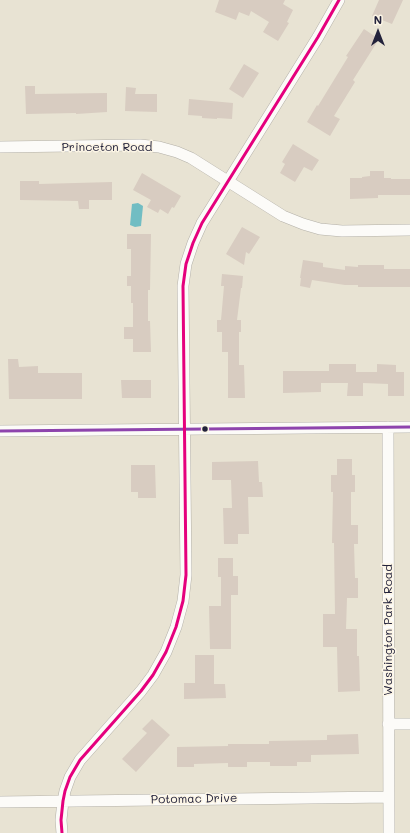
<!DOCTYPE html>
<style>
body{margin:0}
#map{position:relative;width:410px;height:833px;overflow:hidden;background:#e8e3d3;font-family:Mali,sans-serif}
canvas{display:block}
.north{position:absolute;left:358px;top:12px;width:40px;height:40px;-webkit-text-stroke:3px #fcf5e5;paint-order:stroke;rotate:0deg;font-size:11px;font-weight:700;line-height:16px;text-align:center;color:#22223b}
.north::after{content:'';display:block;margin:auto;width:14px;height:18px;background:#22223b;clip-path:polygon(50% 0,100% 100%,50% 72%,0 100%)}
</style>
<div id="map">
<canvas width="410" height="833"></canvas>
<div class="north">N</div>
</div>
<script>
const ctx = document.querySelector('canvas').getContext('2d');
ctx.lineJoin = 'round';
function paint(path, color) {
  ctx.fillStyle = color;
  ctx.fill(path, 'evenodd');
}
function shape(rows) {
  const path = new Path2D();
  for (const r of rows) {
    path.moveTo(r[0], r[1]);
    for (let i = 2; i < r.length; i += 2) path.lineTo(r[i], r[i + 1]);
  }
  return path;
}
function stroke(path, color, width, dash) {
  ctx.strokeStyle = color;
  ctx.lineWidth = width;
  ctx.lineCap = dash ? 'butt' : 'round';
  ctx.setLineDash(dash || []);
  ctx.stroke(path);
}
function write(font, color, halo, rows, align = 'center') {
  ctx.font = font + ' Mali,sans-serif';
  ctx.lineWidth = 3;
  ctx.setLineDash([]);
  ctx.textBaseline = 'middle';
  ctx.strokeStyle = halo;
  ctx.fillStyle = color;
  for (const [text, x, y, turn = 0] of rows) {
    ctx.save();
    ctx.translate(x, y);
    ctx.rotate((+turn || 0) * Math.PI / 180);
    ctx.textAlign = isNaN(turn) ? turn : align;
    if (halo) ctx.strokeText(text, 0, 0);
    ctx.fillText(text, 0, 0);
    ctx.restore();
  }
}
paint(shape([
 [138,203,143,206,141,226,135,227,130,225,132,204]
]), '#71bdc3');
paint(shape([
 [219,0,285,0,283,4,293,10,287,22,289,23,278,41,263,32,269,22,251,11,249,16,239,12,236,20,215,12],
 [379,0,403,0,392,24,372,16],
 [364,29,379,39,353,80,355,82,334,116,340,119,330,136,307,122,317,105,318,106,348,57,346,56],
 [244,64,259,73,243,98,229,89],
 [25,86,35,86,35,94,107,93,107,112,76,114,76,113,26,114],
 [126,87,136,88,135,94,157,94,157,112,125,111],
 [189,99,233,103,232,119,217,118,217,119,202,118,202,116,188,115],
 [293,144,319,160,312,171,304,167,295,182,280,173,285,164,282,162],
 [370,171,384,171,384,178,391,178,391,179,410,179,410,195,378,195,378,198,350,199,350,178,362,178,362,177,370,176],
 [142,173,181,196,174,208,172,207,168,214,160,209,158,213,147,207,151,200,133,190],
 [20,181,39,181,39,184,112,182,112,200,89,200,89,209,79,209,78,201,20,200],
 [242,227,260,237,249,254,246,252,244,265,226,254],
 [127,234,151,234,150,290,148,290,148,321,150,321,151,352,133,352,133,339,124,339,124,327,133,327,133,303,131,303,131,286,127,286,127,276,131,276,131,249,127,249],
 [303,260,323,263,323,267,345,270,345,266,358,267,358,265,384,265,384,269,410,269,410,287,358,287,358,285,345,285,312,280,310,288,300,286,301,278,300,278],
 [222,274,243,276,242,288,241,288,237,320,241,320,241,332,239,332,239,365,244,365,245,398,228,398,228,352,222,352,222,332,217,332,217,320,221,320,224,286,221,286],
 [8,359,18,359,19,367,38,366,38,373,82,373,82,399,9,399],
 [329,364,356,364,356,372,377,372,377,364,396,365,396,372,404,372,404,396,388,396,388,384,363,383,363,396,347,396,348,383,321,383,321,392,283,393,283,371,329,371],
 [121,380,151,380,151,398,122,398],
 [337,459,352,459,352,475,355,475,355,492,351,492,351,525,358,525,358,544,354,544,355,578,358,578,358,598,347,598,346,629,357,629,357,656,359,656,360,691,338,692,337,647,323,647,323,614,335,614,334,543,332,543,333,492,331,492,331,475,337,475],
 [258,461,259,482,262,482,263,497,248,497,249,534,238,534,238,544,224,544,223,508,232,508,231,480,212,480,212,462],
 [131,465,155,465,156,498,138,498,138,492,131,492],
 [218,558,233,558,233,576,238,576,238,595,231,595,231,649,210,649,209,606,221,606,221,577,218,577],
 [195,655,214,655,214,684,225,684,226,698,184,699,184,683,195,683],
 [152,719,170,735,136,772,122,759,147,733,142,729],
 [358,734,359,754,311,755,311,762,297,762,297,766,270,766,270,762,247,762,247,767,228,767,228,763,194,764,194,767,177,767,177,747,228,746,228,744,269,744,269,741,327,740,327,735]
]), '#d8ccc1');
const minor = shape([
 [0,147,140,145,159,147,177,152,191,158,283,216,303,224,320,229,342,231,410,230],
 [388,427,389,833],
 [0,431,410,427],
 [388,724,410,724],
 [0,802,389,797],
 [62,833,61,820,63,801,65,791,70,777,80,760,141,691,153,675,166,652,176,627,183,601,186,575,183,286,186,264,193,243,202,223,318,37,339,0]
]);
stroke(minor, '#b3b0a8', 12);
stroke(minor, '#fcfbf8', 11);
stroke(shape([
 [0,431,410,427]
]), '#8e44ad', 3);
stroke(shape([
 [62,833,61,820,63,801,65,791,70,777,80,760,141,691,153,675,166,652,176,627,183,601,186,575,183,286,186,264,193,243,202,223,318,37,339,0]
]), '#e5007d', 3);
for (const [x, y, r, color] of [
 [205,429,3.5,"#22223b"]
]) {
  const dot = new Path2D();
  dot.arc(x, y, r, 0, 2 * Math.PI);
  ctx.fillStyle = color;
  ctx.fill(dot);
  stroke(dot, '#fcf5e5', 1.5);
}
write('12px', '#22223b', '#fcf5e5', [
 ["Princeton Road",107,147],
 ["Washington Park Road",388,630,-90],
 ["Potomac Drive",194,799,-1]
]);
</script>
